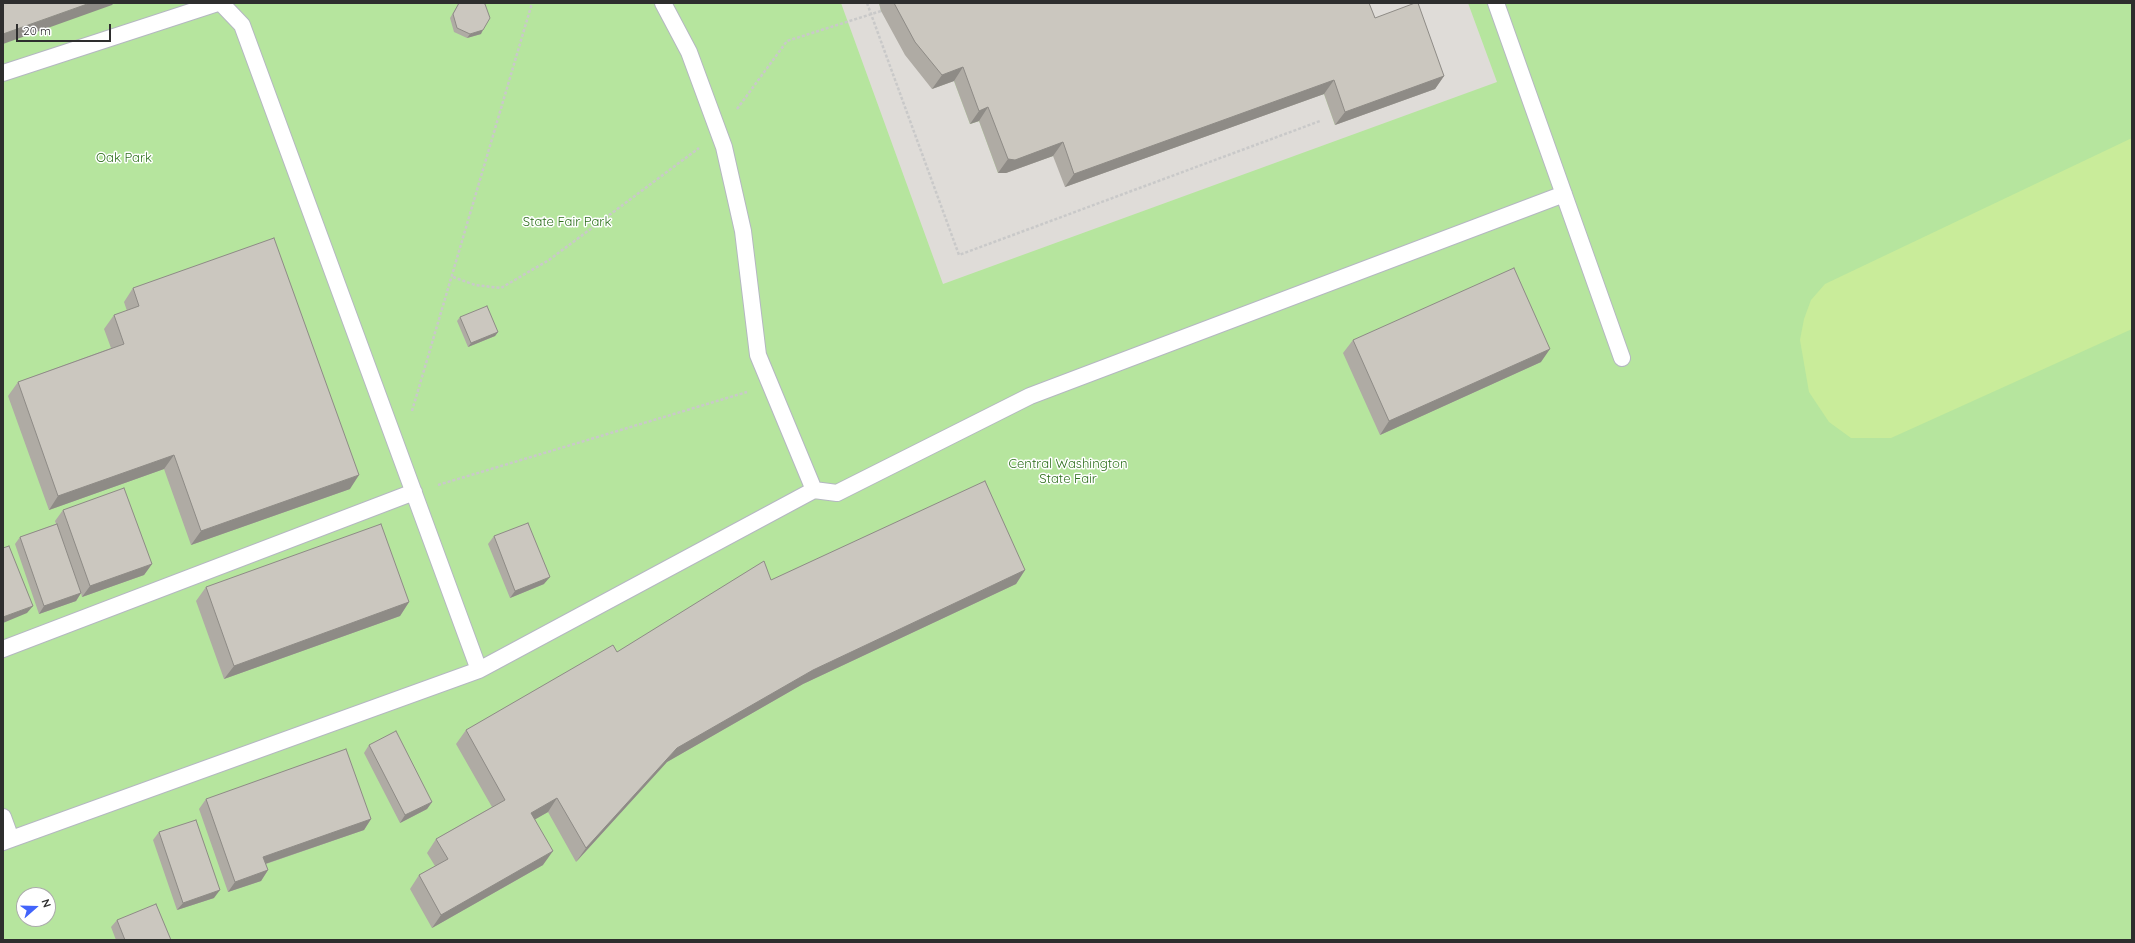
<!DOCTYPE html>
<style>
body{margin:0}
#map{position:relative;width:2135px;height:943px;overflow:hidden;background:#efe9e1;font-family:Quicksand,sans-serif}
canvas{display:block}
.frame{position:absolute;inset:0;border:4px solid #2e2e2e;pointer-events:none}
.north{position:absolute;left:16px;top:887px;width:40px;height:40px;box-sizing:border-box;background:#fff;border:1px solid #ababab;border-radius:50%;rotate:70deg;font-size:11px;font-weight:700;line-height:16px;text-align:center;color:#2e2e2e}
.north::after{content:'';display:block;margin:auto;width:14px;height:18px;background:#4264fb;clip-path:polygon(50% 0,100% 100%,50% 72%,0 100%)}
.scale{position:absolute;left:16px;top:24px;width:95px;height:18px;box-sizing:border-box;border:2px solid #2e2e2e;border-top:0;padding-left:5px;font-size:12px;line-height:14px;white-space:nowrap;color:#2e2e2e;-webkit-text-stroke:3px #fff;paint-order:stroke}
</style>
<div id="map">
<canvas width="2135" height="943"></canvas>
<div class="frame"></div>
<div class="north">N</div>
<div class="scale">20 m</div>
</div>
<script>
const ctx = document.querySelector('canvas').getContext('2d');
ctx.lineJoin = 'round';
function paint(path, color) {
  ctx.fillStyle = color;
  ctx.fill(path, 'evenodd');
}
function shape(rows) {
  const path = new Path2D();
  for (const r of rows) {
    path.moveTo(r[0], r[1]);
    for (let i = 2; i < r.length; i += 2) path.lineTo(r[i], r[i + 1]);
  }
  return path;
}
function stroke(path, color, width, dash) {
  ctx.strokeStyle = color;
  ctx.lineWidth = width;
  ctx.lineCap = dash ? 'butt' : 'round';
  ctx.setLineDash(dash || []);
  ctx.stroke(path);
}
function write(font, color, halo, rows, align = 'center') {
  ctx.font = font + ' Quicksand,sans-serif';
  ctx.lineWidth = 3;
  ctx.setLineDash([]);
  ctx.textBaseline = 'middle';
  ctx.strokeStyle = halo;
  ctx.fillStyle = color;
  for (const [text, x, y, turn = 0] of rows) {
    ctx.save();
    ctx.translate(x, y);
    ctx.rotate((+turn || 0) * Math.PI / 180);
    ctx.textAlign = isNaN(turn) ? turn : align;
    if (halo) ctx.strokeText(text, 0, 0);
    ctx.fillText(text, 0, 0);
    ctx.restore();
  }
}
paint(shape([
 [3,3,2132,3,2132,940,3,940],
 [24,895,48,895,48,919,24,919]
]), '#b6e59e');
paint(shape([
 [2132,138,2132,329,1891,438,1851,438,1829,422,1809,392,1800,340,1804,319,1811,300,1825,284]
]), '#c9ec9a');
paint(shape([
 [841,3,879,3,881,11,954,81,970,124,979,121,998,173,1053,156,1324,94,1335,125,1365,31,1355,3,1468,3,1497,82,943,284]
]), '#dfdcd8');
const lane = shape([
 [221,3,242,25,479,670],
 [663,3,689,52,724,147,743,231,758,355,814,490],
 [1496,3,1622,358],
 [3,73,218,3],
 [3,649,414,492],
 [3,817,11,839],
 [3,842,479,670,814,490,837,493,1030,396,1564,194]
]);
stroke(lane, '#b4b7c1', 18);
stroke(shape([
 [867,3,959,255,1320,121],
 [737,109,787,41,881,11],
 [453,277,475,285,501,288,549,260,699,148],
 [412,411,532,3],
 [438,485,747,392]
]), '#c9c9c9', 2.5, [3, 2]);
stroke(lane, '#fff', 16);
paint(shape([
 [459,3,481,34,467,38,454,32,450,18],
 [879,3,1369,3,1375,18,1444,76,1435,89,1335,125,1324,94,1065,187,1053,156,1006,173,998,173,979,121,970,124,954,81,932,89,905,55,881,11],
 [133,288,350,489,191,545,164,469,49,510,8,396,18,382,111,348,104,329,114,315,127,311,124,302],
 [460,317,498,332,495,336,468,347,457,321],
 [1353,340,1541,362,1380,435,1343,353],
 [63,510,152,564,144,575,82,597,81,593,76,601,39,614,15,544,20,537,56,524,55,521],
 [494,536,544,584,510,598,488,544],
 [1025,570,1016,584,803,684,667,762,576,862,548,812,535,819,543,865,432,928,410,889,419,875,435,866,427,853,436,839,492,807,456,744,466,730,617,652,771,580],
 [206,587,409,602,400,616,224,679,196,601],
 [369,745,432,802,427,809,400,823,364,753],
 [206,799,371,819,364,830,266,864,268,870,261,881,228,892,199,809],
 [159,832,214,898,177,910,153,840],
 [117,920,171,940,116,940,111,927]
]), '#afaba4');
paint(shape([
 [90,3,114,3,112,5,3,44,3,34],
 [483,30,481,34,467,38,470,34],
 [963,67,954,81,932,89,942,75],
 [1444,76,1435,89,1335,125,1345,112],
 [1334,80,1324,94,1065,187,1074,174],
 [988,107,979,121,970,124,979,111],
 [1063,142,1053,156,1006,173,998,173,1008,159],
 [498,332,495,336,468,347,471,343],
 [1550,349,1541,362,1380,435,1389,421],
 [174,455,164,469,49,510,58,496],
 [359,475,350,489,191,545,201,531],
 [152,564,144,575,82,597,90,586],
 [1025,570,1016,584,803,684,667,762,576,862,586,848,677,748,813,670],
 [550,577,544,584,510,598,515,591],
 [81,593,76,601,39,614,44,606],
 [409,602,400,616,224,679,234,666],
 [33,606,27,613,3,623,3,617],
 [557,798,548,812,522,827,531,813],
 [432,802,427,809,400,823,405,815],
 [371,819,364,830,256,867,263,857],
 [553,851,543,865,432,928,441,915],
 [268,870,261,881,228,892,235,882],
 [220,890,214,898,177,910,183,903]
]), '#8e8b86');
const building = shape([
 [3,3,90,3,3,34,3,3],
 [459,3,483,3,485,4,490,18,483,30,470,34,457,28,453,14,459,3],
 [894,3,1369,3,1375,18,1415,3,1418,3,1444,76,1345,112,1334,80,1074,174,1063,142,1015,160,1008,159,988,107,979,111,963,67,942,75,915,42,894,3],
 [274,238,359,475,201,531,174,455,58,496,18,382,124,344,114,315,139,306,133,288,274,238],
 [1514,268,1550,349,1389,421,1353,340,1514,268],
 [487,306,498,332,471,343,460,317,487,306],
 [985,481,1025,570,813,670,677,748,586,848,557,798,531,813,553,851,441,915,419,875,448,859,436,839,505,800,466,730,613,645,617,652,764,561,771,580,985,481],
 [124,488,152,564,90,586,63,510,124,488],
 [528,523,550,577,515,591,494,536,528,523],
 [57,524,81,593,44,606,20,537,57,524],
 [381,524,409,602,234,666,206,587,381,524],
 [9,546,33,606,3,617,3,548,9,546],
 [396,731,432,802,405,815,369,745,396,731],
 [346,749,371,819,263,857,268,870,235,882,206,799,346,749],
 [196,820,220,890,183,903,159,832,196,820],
 [156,904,171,940,125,940,117,920,156,904]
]);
paint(building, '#cbc7bf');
stroke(building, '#8e8b86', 1);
write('13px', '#2c6e1b', '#fff', [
 ["Oak Park",124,158],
 ["State Fair Park",567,222],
 ["Central Washington",1068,464],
 ["State Fair",1068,479]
]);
</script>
